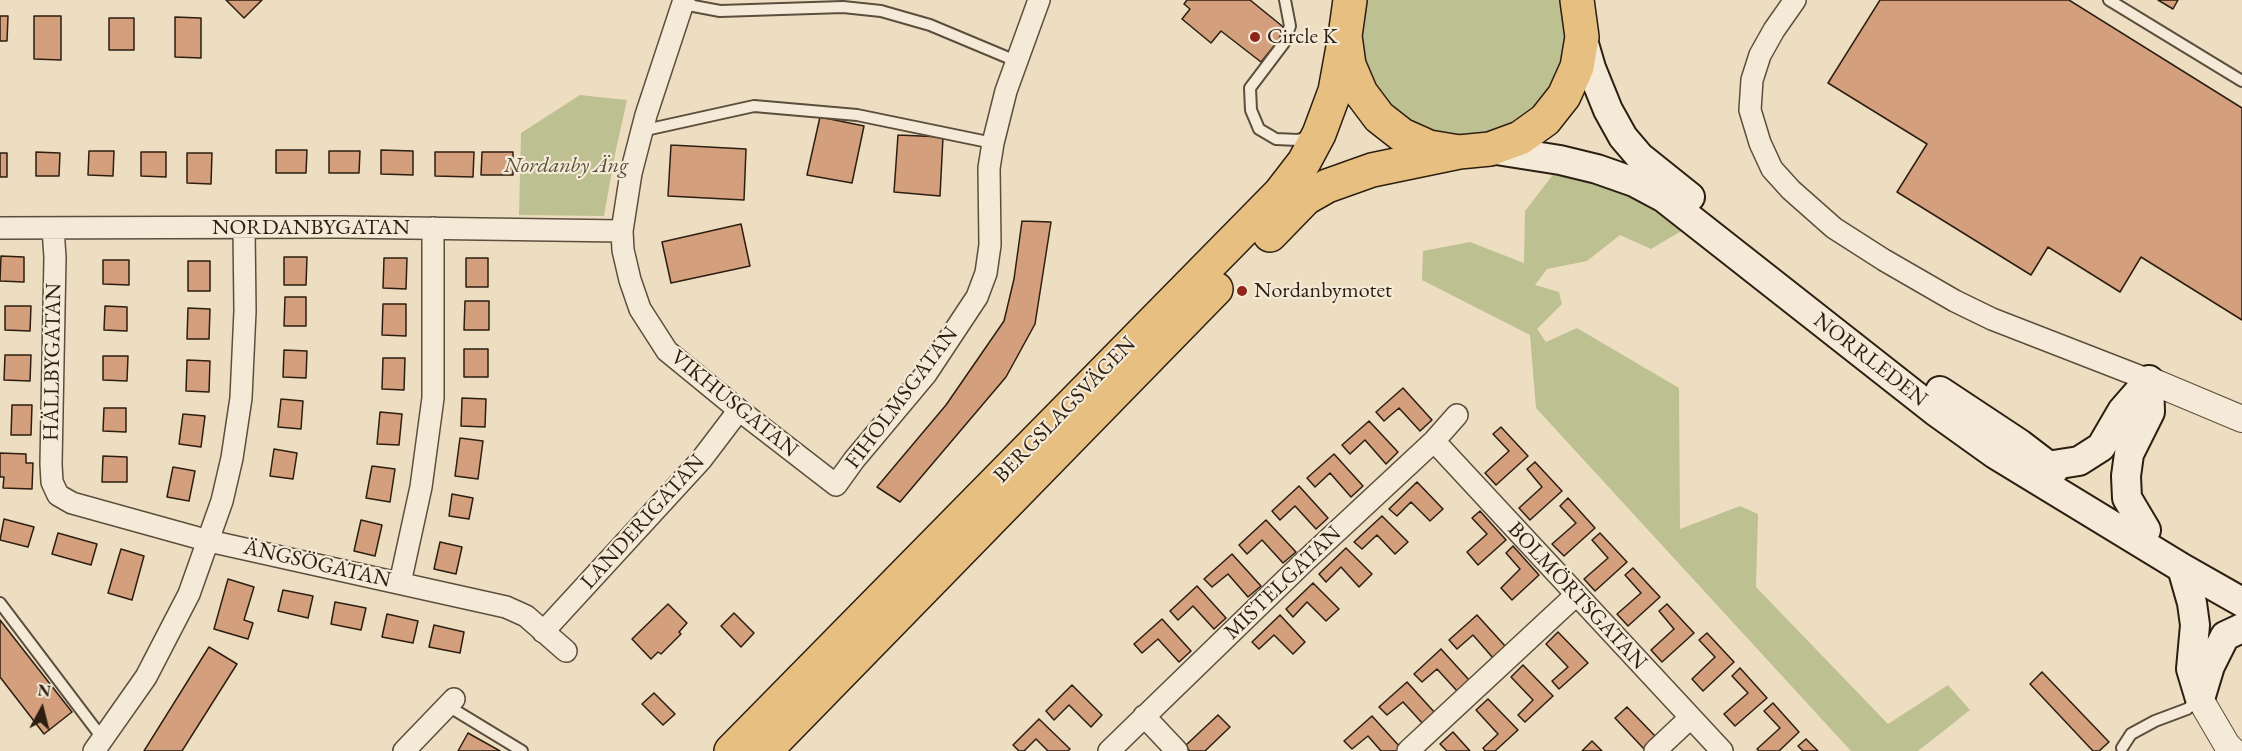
<!DOCTYPE html>
<meta charset="utf-8">
<style>
body{margin:0}
#map{position:relative;width:2242px;height:751px;overflow:hidden;background:#eedec1;font-family:"EB Garamond",serif}
canvas{display:block}
.north{position:absolute;left:12px;top:679px;width:60px;height:60px;-webkit-text-stroke:4px #f4ead7;paint-order:stroke;rotate:7deg;font-size:16px;font-weight:700;line-height:24px;text-align:center;color:#2c1e11}
.north::after{content:'';display:block;margin:auto;width:21px;height:27px;background:#2c1e11;clip-path:polygon(50% 0,100% 100%,50% 72%,0 100%)}
</style>
<div id="map">
<canvas width="2242" height="751"></canvas>
<div class="north">N</div>
</div>
<script>
const ctx = document.querySelector('canvas').getContext('2d');
ctx.lineJoin = 'round';
function paint(path, color) {
  ctx.fillStyle = color;
  ctx.fill(path, 'evenodd');
}
function shape(rows) {
  const path = new Path2D();
  for (const r of rows) {
    path.moveTo(r[0], r[1]);
    for (let i = 2; i < r.length; i += 2) path.lineTo(r[i], r[i + 1]);
  }
  return path;
}
function stroke(path, color, width, dash) {
  ctx.strokeStyle = color;
  ctx.lineWidth = width;
  ctx.lineCap = dash ? 'butt' : 'round';
  ctx.setLineDash(dash || []);
  ctx.stroke(path);
}
function write(font, color, halo, rows, align = 'center') {
  ctx.font = font + ' "EB Garamond",serif';
  ctx.lineWidth = 4.5;
  ctx.setLineDash([]);
  ctx.textBaseline = 'middle';
  ctx.strokeStyle = halo;
  ctx.fillStyle = color;
  for (const [text, x, y, turn = 0] of rows) {
    ctx.save();
    ctx.translate(x, y);
    ctx.rotate((+turn || 0) * Math.PI / 180);
    ctx.textAlign = isNaN(turn) ? turn : align;
    if (halo) ctx.strokeText(text, 0, 0);
    ctx.fillText(text, 0, 0);
    ctx.restore();
  }
}
paint(shape([
 [1364,0,1566,0,1571,54,1536,114,1504,133,1467,140,1427,134,1395,115,1371,86,1359,50],
 [580,95,627,100,615,154,604,216,519,215,521,133],
 [1555,172,1617,186,1683,230,1651,249,1620,235,1587,261,1547,269,1535,285,1559,292,1562,304,1537,329,1546,342,1577,328,1679,388,1680,529,1740,506,1758,514,1756,587,1888,724,1948,685,1970,710,1918,751,1851,751,1536,408,1530,335,1422,280,1423,251,1470,242,1524,263,1525,211]
]), '#bdc090');
const building = shape([
 [226,0,262,0,244,18,226,0],
 [1187,0,1250,0,1287,30,1261,62,1221,31,1211,43,1182,19,1190,9,1184,4,1187,0],
 [1880,0,2069,0,2242,108,2242,320,2141,257,2120,292,2048,247,2031,275,1897,192,1927,144,1828,83,1880,0],
 [2158,0,2178,0,2173,9,2158,0],
 [0,16,8,16,7,41,0,41,0,16],
 [34,16,61,16,61,60,34,59,34,16],
 [175,17,201,18,201,58,175,57,175,17],
 [109,18,134,18,134,50,109,50,109,18],
 [820,117,864,126,852,183,807,175,820,117],
 [898,135,943,137,940,196,894,192,898,135],
 [671,145,746,149,744,200,668,196,671,145],
 [276,150,307,150,306,173,276,173,276,150],
 [381,150,413,151,413,175,381,174,381,150],
 [89,151,114,151,113,176,88,175,89,151],
 [329,151,360,151,359,173,329,173,329,151],
 [36,152,60,153,59,176,36,176,36,152],
 [141,152,166,152,166,177,141,176,141,152],
 [435,152,474,152,473,177,435,176,435,152],
 [482,152,513,152,513,175,481,175,482,152],
 [0,153,7,153,7,177,0,177,0,153],
 [187,153,212,153,211,184,187,183,187,153],
 [1022,221,1051,222,1035,324,1006,377,900,502,877,487,946,405,1004,321,1014,279,1022,221],
 [741,224,750,266,671,283,662,242,741,224],
 [1,256,24,257,24,282,0,281,1,256],
 [284,257,307,257,306,285,284,285,284,257],
 [384,258,407,258,406,289,383,288,384,258],
 [466,258,488,258,488,287,466,287,466,258],
 [103,260,129,260,129,285,103,284,103,260],
 [188,261,210,261,210,291,188,291,188,261],
 [285,297,306,297,306,326,284,326,285,297],
 [465,301,489,301,489,330,464,330,465,301],
 [383,304,406,304,406,336,382,335,383,304],
 [5,306,31,306,30,331,5,330,5,306],
 [105,306,127,307,127,331,104,330,105,306],
 [188,308,210,309,209,339,187,339,188,308],
 [464,349,488,349,488,377,464,377,464,349],
 [284,350,307,351,306,378,283,377,284,350],
 [5,355,31,355,30,381,4,380,5,355],
 [103,356,128,356,127,381,103,380,103,356],
 [383,358,405,358,404,390,382,389,383,358],
 [187,360,210,361,209,392,186,391,187,360],
 [1403,388,1432,420,1420,431,1399,408,1384,421,1376,412,1403,388],
 [462,398,486,399,485,427,461,426,462,398],
 [281,399,303,401,301,429,278,427,281,399],
 [12,405,32,405,31,435,11,435,12,405],
 [104,408,126,408,126,432,103,431,104,408],
 [380,412,402,414,399,445,377,444,380,412],
 [183,414,205,416,201,447,179,444,183,414],
 [1369,421,1398,452,1386,464,1365,440,1350,454,1342,445,1369,421],
 [1501,427,1528,456,1496,485,1485,473,1509,451,1493,434,1501,427],
 [460,438,483,441,478,479,455,476,460,438],
 [274,449,297,453,293,479,270,476,274,449],
 [0,453,26,454,26,463,33,463,32,489,3,488,4,477,0,477,0,453],
 [1334,454,1363,486,1351,497,1330,473,1315,487,1307,478,1334,454],
 [103,456,127,457,127,482,102,482,103,456],
 [1535,462,1562,491,1530,520,1519,508,1542,487,1527,469,1535,462],
 [372,466,395,469,390,502,366,498,372,466],
 [173,467,195,471,189,501,167,497,173,467],
 [1417,482,1443,509,1430,521,1411,502,1397,516,1389,509,1417,482],
 [1299,486,1328,518,1316,529,1295,506,1280,520,1272,511,1299,486],
 [452,494,473,498,469,519,449,516,452,494],
 [1568,498,1595,528,1564,556,1552,544,1576,523,1560,506,1568,498],
 [1480,511,1506,540,1478,565,1467,552,1487,534,1472,518,1480,511],
 [1382,516,1408,542,1395,554,1377,535,1362,549,1354,542,1382,516],
 [4,519,34,527,28,547,0,540,4,519],
 [361,520,382,525,375,556,354,551,361,520],
 [1266,520,1296,552,1283,563,1262,540,1247,554,1239,545,1266,520],
 [58,533,97,544,91,565,52,554,58,533],
 [1600,533,1627,562,1595,591,1584,579,1608,558,1592,540,1600,533],
 [440,542,462,547,456,574,434,569,440,542],
 [1513,546,1539,575,1512,600,1501,588,1520,569,1506,553,1513,546],
 [1346,548,1372,574,1359,587,1341,567,1326,582,1319,574,1346,548],
 [121,549,144,556,132,600,108,593,121,549],
 [1232,554,1261,586,1248,597,1228,574,1212,587,1204,579,1232,554],
 [1633,568,1660,597,1628,626,1617,614,1641,593,1625,575,1633,568],
 [228,579,254,587,244,620,253,623,248,639,214,629,228,579],
 [1313,583,1339,609,1326,621,1307,602,1293,617,1286,609,1313,583],
 [1197,586,1226,618,1214,629,1193,606,1178,620,1170,611,1197,586],
 [283,590,313,596,308,618,278,611,283,590],
 [335,602,366,608,361,630,331,624,335,602],
 [668,604,687,623,679,632,681,634,661,654,658,652,651,659,632,639,668,604],
 [1667,604,1694,633,1662,662,1651,650,1674,629,1659,611,1667,604],
 [734,613,754,633,741,647,721,626,734,613],
 [387,614,418,621,413,643,382,637,387,614],
 [1280,615,1305,642,1293,654,1274,635,1259,649,1252,642,1280,615],
 [1477,615,1506,647,1493,658,1473,635,1457,649,1449,640,1477,615],
 [1162,619,1191,651,1179,662,1158,639,1142,653,1134,644,1162,619],
 [0,620,72,712,44,734,0,677,0,620],
 [434,625,464,632,460,653,429,647,434,625],
 [1558,632,1588,663,1559,689,1552,681,1568,667,1546,644,1558,632],
 [1707,633,1734,662,1703,691,1692,679,1715,657,1699,640,1707,633],
 [209,647,237,664,182,751,144,751,209,647],
 [1441,649,1470,681,1458,692,1437,669,1422,682,1414,674,1441,649],
 [1523,665,1553,696,1525,722,1518,715,1533,700,1511,677,1523,665],
 [1740,668,1767,698,1735,726,1724,714,1748,693,1732,676,1740,668],
 [2042,672,2109,742,2099,751,2093,751,2030,684,2042,672],
 [1407,682,1436,714,1424,725,1403,702,1387,715,1379,707,1407,682],
 [1072,685,1102,715,1091,727,1069,705,1054,720,1046,711,1072,685],
 [654,693,675,714,663,725,642,704,654,693],
 [1488,699,1518,730,1495,751,1485,751,1483,748,1498,734,1476,710,1488,699],
 [1773,703,1799,732,1779,751,1759,751,1757,749,1780,728,1764,711,1773,703],
 [1627,707,1657,738,1645,750,1615,718,1627,707],
 [1218,715,1230,727,1205,751,1190,751,1185,746,1218,715],
 [1372,716,1401,748,1397,751,1381,751,1368,736,1352,749,1344,741,1372,716],
 [1039,719,1070,749,1068,751,1048,751,1036,739,1024,751,1019,751,1013,745,1039,719],
 [1453,732,1470,751,1447,751,1440,744,1453,732],
 [468,733,500,751,458,751,468,733],
 [1806,739,1818,751,1803,751,1798,746,1806,739],
 [1592,741,1602,751,1582,751,1592,741]
]);
paint(building, '#d49f7c');
stroke(building, '#2c1e11', 1.5);
const service = shape([
 [1285,0,1290,26,1284,43,1250,88,1251,110,1259,129,1276,139,1298,140,1310,136],
 [2109,0,2242,81],
 [683,4,720,11,843,7,881,11,930,25,1016,61],
 [641,131,754,106,857,115,993,143],
 [0,603,103,739],
 [448,706,522,751],
 [2122,748,2131,734,2155,721,2187,709,2200,699]
]);
const minor = shape([
 [684,0,646,115,631,173,622,231,623,250,630,280,640,309,667,351,739,410,836,485,854,460,926,374,977,297,986,273,990,245,989,168,993,143,1006,91,1039,0],
 [1795,0,1774,30,1760,55,1752,80,1750,110,1760,143,1772,169,1791,190,1834,228,1884,260,1955,301,1992,319,2149,380],
 [0,228,340,227,622,231],
 [53,229,55,257,51,464,52,482,58,495,72,503,209,541,506,607,526,616,566,651],
 [1434,441,1722,751],
 [400,583,421,487,433,398,433,228],
 [543,632,701,460,739,410],
 [1144,716,1177,751],
 [94,751,146,677,189,594,222,501,232,458,241,398,245,311,244,229],
 [404,751,454,699],
 [1109,751,1305,561,1434,441,1457,415],
 [1408,751,1576,595],
 [1655,751,1690,718]
]);
const tertiary = shape([
 [2149,380,2242,419],
 [2200,699,2227,745,2233,751]
]);
const secondary = shape([
 [1582,37,1591,68,1608,110,1623,137,1640,157,1690,197],
 [1490,149,1560,160,1597,169,1634,182,1664,198,1935,411,1995,454,2182,568,2242,602],
 [1940,391,2020,444,2054,470],
 [2047,466,2079,461,2101,447,2122,411,2149,380],
 [2146,530,2127,498,2126,476,2129,454,2150,412,2149,380],
 [2182,568,2192,603,2195,625,2191,669,2200,699],
 [2200,699,2210,666,2225,636,2242,628]
]);
const trunk = shape([
 [1350,0,1345,36,1349,65,1361,93,1379,117,1402,135,1429,147,1459,152,1490,149,1520,138,1545,120,1564,96,1577,67,1582,37,1577,0],
 [1270,235,1306,198,1327,186,1372,170,1459,152],
 [731,751,1280,193,1304,162,1319,134,1335,91,1345,36],
 [765,751,1216,289]
]);
stroke(service, '#5c4e3d', 14);
stroke(minor, '#5c4e3d', 24);
stroke(tertiary, '#5c4e3d', 28);
stroke(secondary, '#2c1e11', 32);
stroke(trunk, '#2c1e11', 36);
stroke(service, '#f4ead7', 10);
stroke(minor, '#f4ead7', 21);
stroke(tertiary, '#f4ead7', 26);
stroke(secondary, '#f4ead7', 28);
stroke(trunk, '#e7bf80', 33);
for (const [x, y, r, color] of [
 [1255,37,6,"#8f2418"],
 [1242,291,6,"#8f2418"]
]) {
  const dot = new Path2D();
  dot.arc(x, y, r, 0, 2 * Math.PI);
  ctx.fillStyle = color;
  ctx.fill(dot);
  stroke(dot, '#f4ead7', 2);
}
write('22px', '#2c1e11', '#f4ead7', [
 ["Circle K",1267,37],
 ["Nordanbymotet",1254,291]
], 'left');
write('italic 22px', '#584f37', '#f4ead7', [
 ["Nordanby Äng",566,166]
]);
write('22px', '#2c1e11', '#f4ead7', [
 ["NORDANBYGATAN",311,228],
 ["NORRLEDEN",1870,360,38],
 ["HÄLLBYGATAN",53,362,-89],
 ["FIHOLMSGATAN",902,398,-53],
 ["VIKHUSGATAN",734,404,39],
 ["BERGSLAGSVÄGEN",1065,410,-46],
 ["LANDERIGATAN",643,522,-48],
 ["ÄNGSÖGATAN",317,564,13],
 ["MISTELGATAN",1283,583,-44],
 ["BOLMÖRTSGATAN",1577,596,47]
]);
</script>
